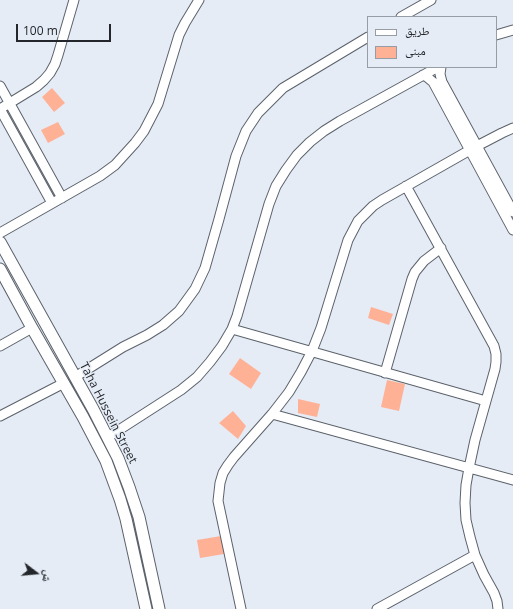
<!DOCTYPE html>
<meta charset="utf-8">
<style>
body{margin:0}
#map{position:relative;width:513px;height:609px;overflow:hidden;background:#e5ecf6;font-family:"Open Sans","Noto Naskh Arabic",sans-serif}
canvas{display:block}
.legend{position:absolute;left:367px;top:16px;width:130px;height:52px;box-sizing:border-box;background:#e5ecf6;border:1px solid #979da4;margin:0;padding:5px 7px;list-style:none;font-size:12px;color:#23262a}
.legend li{display:flex;align-items:center;gap:8px;height:20px}
.legend b{width:20px;border:1px solid #979da4}
.north{position:absolute;left:16px;top:553px;width:40px;height:40px;-webkit-text-stroke:3px #e5ecf6;paint-order:stroke;rotate:106deg;font-size:11px;font-weight:700;line-height:16px;text-align:center;color:#23262a}
.north::after{content:'';display:block;margin:auto;width:14px;height:18px;background:#23262a;clip-path:polygon(50% 0,100% 100%,50% 72%,0 100%)}
.scale{position:absolute;left:16px;top:24px;width:95px;height:18px;box-sizing:border-box;border:2px solid #23262a;border-top:0;padding-left:5px;font-size:12px;line-height:14px;white-space:nowrap;color:#23262a;-webkit-text-stroke:3px #e5ecf6;paint-order:stroke}
</style>
<div id="map">
<canvas width="513" height="609"></canvas>
<ul class="legend">
<li><b style="height:5px;background:#fff"></b>طريق</li>
<li><b style="height:11px;background:#ffb196"></b>مبنى</li>
</ul>
<div class="north">ش</div>
<div class="scale">100 m</div>
</div>
<script>
const ctx = document.querySelector('canvas').getContext('2d');
ctx.lineJoin = 'round';
function paint(path, color) {
  ctx.fillStyle = color;
  ctx.fill(path, 'evenodd');
}
function shape(rows) {
  const path = new Path2D();
  for (const r of rows) {
    path.moveTo(r[0], r[1]);
    for (let i = 2; i < r.length; i += 2) path.lineTo(r[i], r[i + 1]);
  }
  return path;
}
function stroke(path, color, width, dash) {
  ctx.strokeStyle = color;
  ctx.lineWidth = width;
  ctx.lineCap = dash ? 'butt' : 'round';
  ctx.setLineDash(dash || []);
  ctx.stroke(path);
}
function write(font, color, halo, rows, align = 'center') {
  ctx.font = font + ' "Open Sans",sans-serif';
  ctx.lineWidth = 3;
  ctx.setLineDash([]);
  ctx.textBaseline = 'middle';
  ctx.strokeStyle = halo;
  ctx.fillStyle = color;
  for (const [text, x, y, turn = 0] of rows) {
    ctx.save();
    ctx.translate(x, y);
    ctx.rotate((+turn || 0) * Math.PI / 180);
    ctx.textAlign = isNaN(turn) ? turn : align;
    if (halo) ctx.strokeText(text, 0, 0);
    ctx.fillText(text, 0, 0);
    ctx.restore();
  }
}
paint(shape([
 [52,88,65,103,54,112,42,97],
 [58,122,65,134,48,143,41,130],
 [371,307,393,314,389,325,368,318],
 [240,358,261,373,251,389,229,374],
 [387,380,405,384,399,411,381,407],
 [298,399,320,404,317,417,298,413],
 [233,411,246,426,238,439,219,423],
 [221,536,224,554,200,558,197,540]
]), '#ffb196');
const minor = shape([
 [401,17,431,0],
 [496,35,513,30],
 [441,67,440,74,442,82,513,212],
 [423,75,427,77,433,82,513,230],
 [0,86,62,198],
 [0,109,36,87,44,80,50,73,55,64,58,55,74,0],
 [0,109,52,203],
 [477,146,502,133,513,128],
 [406,186,494,346,496,354,496,362,495,369,475,440,469,468,466,485,465,503,466,520,470,537,475,555,484,575,494,593,497,601,498,609],
 [0,233,100,176,115,165,135,143,144,131,158,104,179,35,185,23,199,0],
 [232,329,486,401],
 [0,346,32,328],
 [385,373,412,279,415,272,424,261,441,248],
 [75,377,123,347,147,335,163,325,179,311,195,289,205,268,219,219,236,156,246,131,258,113,283,88,368,37],
 [272,414,513,480],
 [0,416,64,383],
 [108,437,181,390,197,377,210,362,222,346,232,329,237,316,269,204,276,186,286,170,297,155,310,142,324,131,340,121,438,67],
 [241,609,218,501,220,483,223,473,228,465,234,457,272,414,289,392,301,372,312,351,321,328,348,240,358,221,373,206,382,200,470,150],
 [377,609,475,555]
]);
const major = shape([
 [0,242,93,409,118,458,129,487,139,517,159,609],
 [0,269,32,328,83,417,106,461,120,499,126,519,146,609]
]);
stroke(minor, '#5c626b', 11);
stroke(major, '#5c626b', 13);
stroke(minor, '#fff', 9);
stroke(major, '#fff', 11);
write('12px', '#23262a', '#e5ecf6', [
 ["Taha Hussein Street",108,413,63]
]);
</script>
